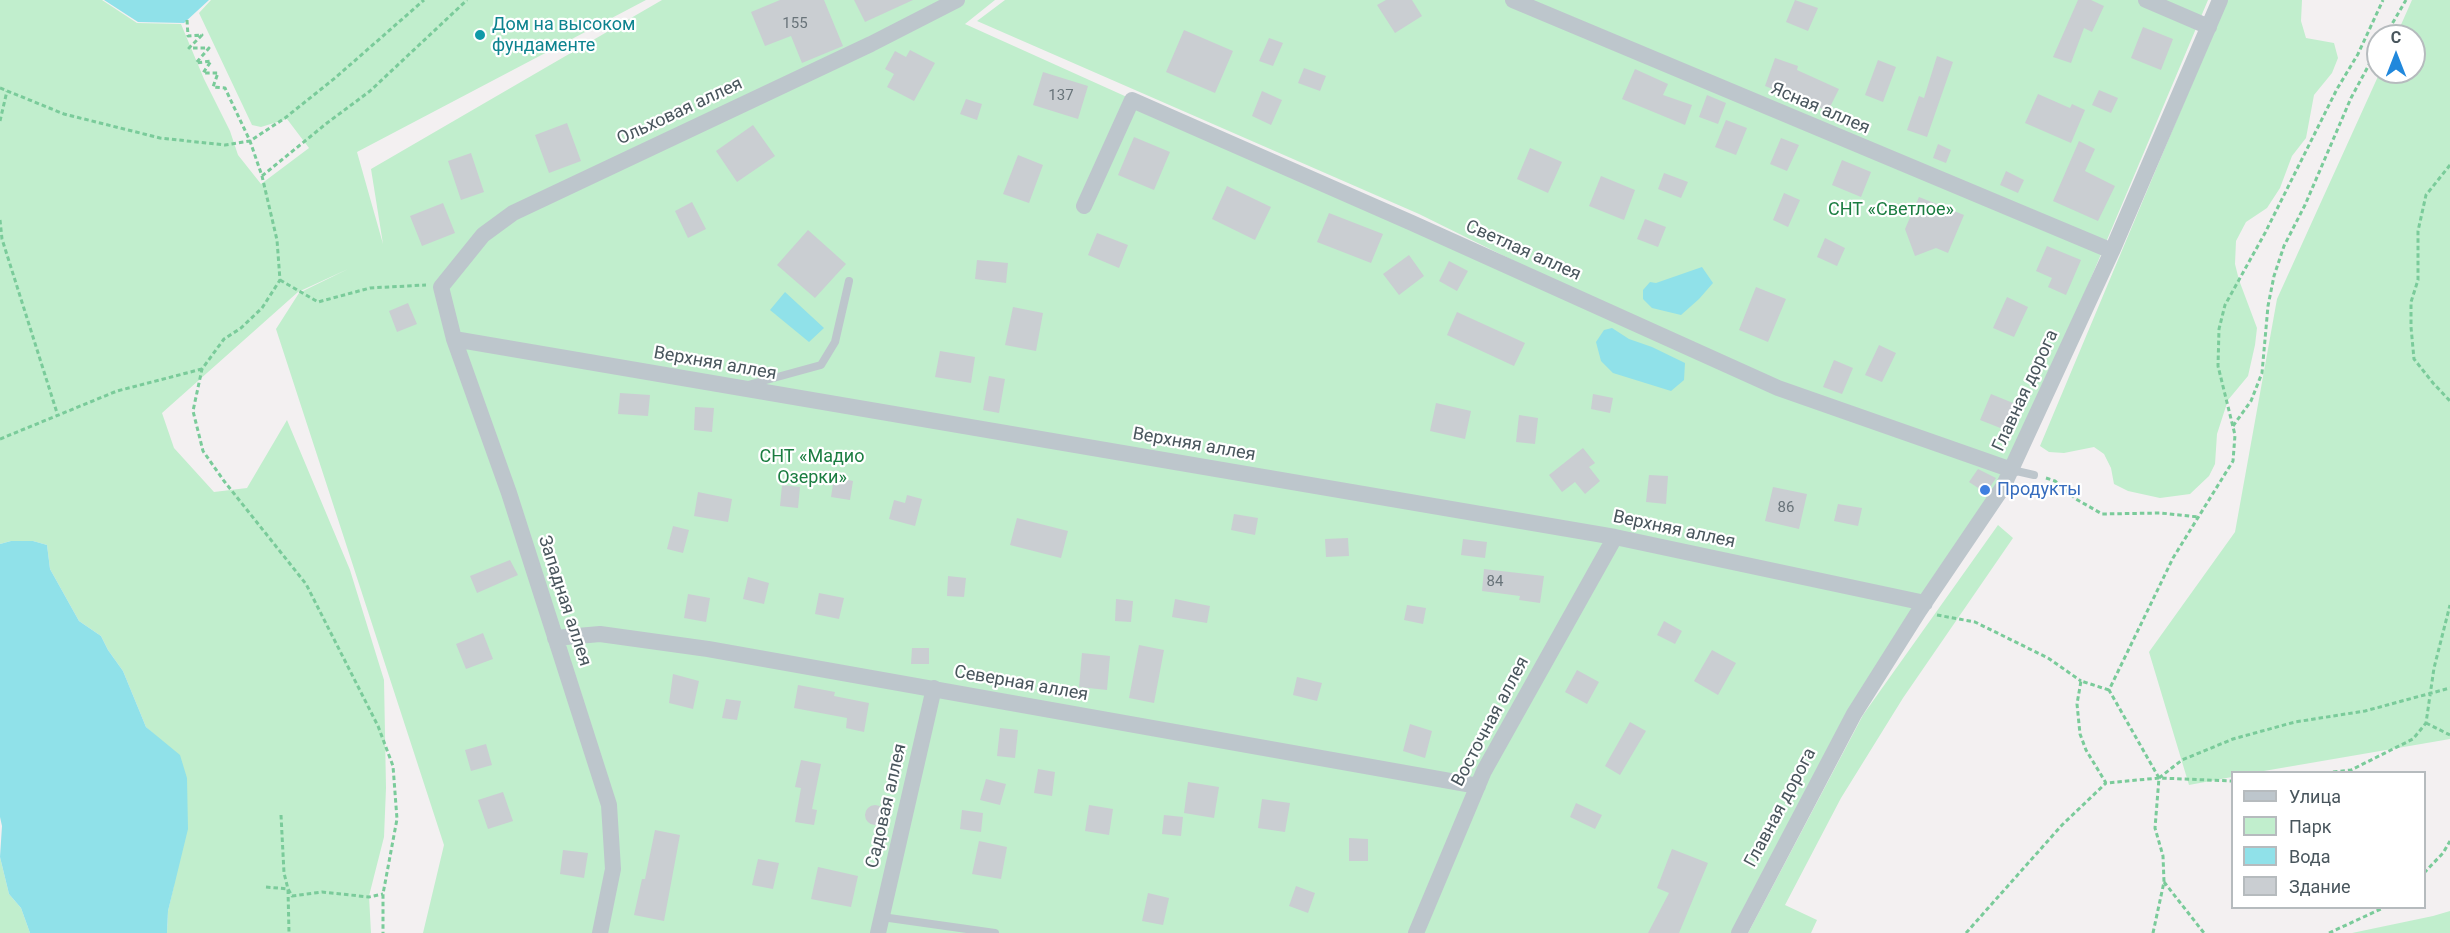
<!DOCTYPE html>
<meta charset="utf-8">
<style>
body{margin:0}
#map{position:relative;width:2450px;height:933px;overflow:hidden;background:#f3f0f1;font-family:Roboto,sans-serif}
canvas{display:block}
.legend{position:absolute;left:2231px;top:771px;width:195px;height:138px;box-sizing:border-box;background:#fff;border:2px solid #b6bbbe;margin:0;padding:8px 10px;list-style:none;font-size:18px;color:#49565d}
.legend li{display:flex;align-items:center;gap:12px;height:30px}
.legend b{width:30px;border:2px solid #b6bbbe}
.north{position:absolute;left:2366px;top:24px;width:60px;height:60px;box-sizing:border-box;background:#fff;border:2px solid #b6bbbe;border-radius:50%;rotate:0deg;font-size:16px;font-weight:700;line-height:24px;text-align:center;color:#49565d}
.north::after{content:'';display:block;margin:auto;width:21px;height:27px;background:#2188dc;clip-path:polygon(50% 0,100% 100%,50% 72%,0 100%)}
</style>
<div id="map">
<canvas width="2450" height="933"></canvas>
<ul class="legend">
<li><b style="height:8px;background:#bdc6cc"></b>Улица</li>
<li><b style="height:16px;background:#c1eecd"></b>Парк</li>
<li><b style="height:16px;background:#90e1e9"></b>Вода</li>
<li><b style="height:16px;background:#caced2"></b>Здание</li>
</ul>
<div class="north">С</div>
</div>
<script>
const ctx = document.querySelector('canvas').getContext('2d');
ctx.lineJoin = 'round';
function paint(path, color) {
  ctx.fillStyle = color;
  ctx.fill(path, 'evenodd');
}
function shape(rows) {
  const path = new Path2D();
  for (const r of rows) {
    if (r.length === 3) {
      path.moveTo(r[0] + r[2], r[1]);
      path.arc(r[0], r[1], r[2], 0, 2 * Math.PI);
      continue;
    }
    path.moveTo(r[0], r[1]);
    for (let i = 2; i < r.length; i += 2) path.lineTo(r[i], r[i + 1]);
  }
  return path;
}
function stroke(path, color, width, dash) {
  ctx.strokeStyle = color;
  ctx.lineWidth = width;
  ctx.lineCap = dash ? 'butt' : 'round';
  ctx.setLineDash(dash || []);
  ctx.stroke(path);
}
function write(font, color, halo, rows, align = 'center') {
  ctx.font = font + ' Roboto,sans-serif';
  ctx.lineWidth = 4.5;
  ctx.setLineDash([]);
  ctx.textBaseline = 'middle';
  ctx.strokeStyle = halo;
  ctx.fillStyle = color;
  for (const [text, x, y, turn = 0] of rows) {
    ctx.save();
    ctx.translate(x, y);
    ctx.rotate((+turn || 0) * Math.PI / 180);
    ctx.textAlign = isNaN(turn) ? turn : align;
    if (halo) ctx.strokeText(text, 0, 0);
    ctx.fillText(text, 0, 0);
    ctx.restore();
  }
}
paint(shape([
 [0,0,102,0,137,23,181,24,204,79,230,131,238,155,261,184,309,148,287,119,261,127,252,125,199,13,211,0,646,0,357,152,383,244,371,169,662,0,995,0,965,24,1757,381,1419,214,977,21,1005,0,2208,0,2003,487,1832,762,1745,933,423,933,444,845,276,329,299,293,348,269,298,292,162,413,174,448,214,492,247,488,287,420,350,570,384,680,386,788,384,837,369,896,371,933,167,933,168,911,174,885,160,740,146,727,123,671,108,650,101,636,79,621,50,569,47,545,33,541,11,541,0,544],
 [2227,0,2302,0,2301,21,2306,38,2334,43,2338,58,2332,73,2314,95,2306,138,2292,156,2280,188,2267,208,2246,222,2236,241,2235,264,2239,280,2257,328,2255,345,2248,376,2228,400,2217,434,2215,464,2209,476,2190,494,2160,498,2128,491,2114,484,2111,468,2104,454,2094,447,2064,453,2049,452,2040,446],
 [2412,0,2450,0,2450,739,2258,772,2232,772,2232,777,2189,785,2149,652,2235,532,2277,299,2380,72,2414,72,2414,36,2396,36],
 [1998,525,2013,538,1903,698,1841,798,1785,905,1817,920,1811,933,1748,933,1863,715],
 [0,857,9,894,21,908,30,933,0,933],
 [2450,911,2450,933,2352,933,2433,916]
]), '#c1eecd');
paint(shape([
 [104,0,209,0,184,23,138,22],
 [1702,267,1713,283,1699,299,1681,315,1652,308,1643,299,1643,290,1650,282,1656,283],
 [785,292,824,328,809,342,770,310],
 [1612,328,1629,339,1652,347,1685,363,1684,380,1671,391,1613,373,1601,361,1596,342,1604,330],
 [11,541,33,541,47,545,50,569,79,621,101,636,108,650,123,671,146,727,180,755,187,778,188,829,168,911,167,933,30,933,21,908,9,894,0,857,2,826,0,817,0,544]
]), '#90e1e9');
paint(shape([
 [780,0,824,0,843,46,802,63,791,36,765,46,751,12],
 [854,0,913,0,865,22],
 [1386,0,1412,0,1422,16,1395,33,1377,5],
 [1795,0,1818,8,1808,31,1786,22],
 [2078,0,2091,0,2104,6,2092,32,2084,28,2071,63,2053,57],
 [2143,27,2173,39,2161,70,2131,58],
 [1184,30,1233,51,1215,93,1166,72],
 [1269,38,1283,43,1273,66,1259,61],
 [910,50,935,63,914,101,887,87,894,74,885,69,895,51,906,57],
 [1937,56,1953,62,1927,137,1907,130,1919,96,1924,98],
 [1775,58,1798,66,1797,70,1839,89,1828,111,1765,86],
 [1878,60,1896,67,1883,102,1865,95],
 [1304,68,1326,76,1320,91,1298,83],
 [1635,69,1668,84,1663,95,1692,105,1685,125,1622,99],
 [1043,72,1088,86,1078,119,1033,105],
 [2099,90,2118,98,2111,113,2092,105],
 [1262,91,1282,100,1271,125,1252,116],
 [2038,94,2070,108,2072,104,2085,110,2071,143,2025,123],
 [1707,95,1726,103,1718,124,1699,117],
 [966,99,982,104,977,120,960,114],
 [1726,120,1747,128,1736,155,1715,147],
 [567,123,581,161,549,173,535,135],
 [753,125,775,156,737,182,716,151],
 [1134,137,1170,152,1154,190,1118,175],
 [1781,138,1799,145,1787,171,1770,164],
 [2079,141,2095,149,2085,171,2115,186,2098,221,2053,201],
 [1938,144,1951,150,1946,163,1933,158],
 [1530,148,1562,162,1548,193,1517,179],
 [471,153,484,192,461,200,448,161],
 [1018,155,1043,165,1029,203,1003,194],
 [1842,160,1871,172,1861,197,1832,185],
 [2006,171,2024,180,2018,193,2000,185],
 [1664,173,1688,182,1681,198,1658,189],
 [1601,176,1635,190,1624,220,1589,206],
 [1227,186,1271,207,1255,240,1212,219],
 [1784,193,1800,200,1788,227,1773,220],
 [1919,197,1964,215,1948,253,1936,248,1915,256,1905,229],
 [692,202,706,229,688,238,675,211],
 [443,203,455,233,422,246,410,216],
 [1329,213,1383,234,1371,263,1317,242],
 [1645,219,1666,227,1658,247,1637,239],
 [808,230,846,264,815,298,777,265],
 [1097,233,1128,245,1119,268,1088,255],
 [1825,238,1845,248,1837,266,1817,257],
 [2047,246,2081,260,2066,295,2048,287,2052,278,2036,271],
 [1409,255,1424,276,1399,295,1383,274],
 [977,260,1008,263,1006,283,975,279],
 [1449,261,1468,271,1457,291,1439,281],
 [1756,287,1786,299,1768,342,1739,330],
 [2007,297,2028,307,2014,337,1993,328],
 [408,303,417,324,397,332,389,311],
 [1013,307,1043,313,1036,351,1005,345],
 [1457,312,1525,343,1514,366,1447,335],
 [1879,345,1896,353,1882,382,1865,375],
 [940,351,975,357,971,383,935,377],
 [1834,360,1853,368,1842,394,1823,387],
 [989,376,1005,379,999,413,983,410],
 [620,393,650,395,648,416,618,414],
 [1593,394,1613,398,1610,413,1591,409],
 [1991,394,2018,405,2008,431,1980,420],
 [1436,403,1471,411,1465,439,1430,431],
 [695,407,714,408,712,432,694,430],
 [1519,415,1538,418,1535,444,1516,442],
 [1583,448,1595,463,1589,467,1600,481,1585,494,1575,482,1562,492,1549,475],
 [1978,469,1996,478,1986,493,1969,482],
 [1649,475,1668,476,1666,504,1646,502],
 [834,477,853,481,850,500,831,497],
 [782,485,800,487,798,508,780,506],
 [1773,487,1807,494,1799,529,1765,521],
 [698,492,732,499,728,522,694,516],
 [907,495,922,499,915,526,889,519,894,500,905,503],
 [1838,504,1862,508,1858,526,1834,521],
 [1234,514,1258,518,1255,535,1231,530],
 [1017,518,1068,531,1061,558,1010,545],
 [673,526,689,530,683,553,667,549],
 [1348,538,1349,556,1326,557,1325,539],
 [1463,539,1487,542,1485,558,1461,555],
 [510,560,518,575,477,593,470,576],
 [1484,569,1544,576,1540,603,1519,600,1520,596,1482,591],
 [948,576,966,578,964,597,947,596],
 [748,577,769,583,764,604,743,599],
 [819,593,844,598,839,619,815,614],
 [688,594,710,598,706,622,684,618],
 [1116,599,1133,601,1131,622,1115,621],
 [1175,599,1210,606,1207,623,1172,617],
 [1407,605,1426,608,1423,624,1404,620],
 [1664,621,1682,631,1675,644,1657,635],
 [483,633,493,659,466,669,456,644],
 [1139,645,1164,650,1154,703,1129,698],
 [912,648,929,648,929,664,911,664],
 [1712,650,1736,663,1718,695,1694,681],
 [1082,653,1110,656,1107,690,1079,687],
 [1577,670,1599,682,1587,704,1565,692],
 [673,674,699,681,693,709,669,703],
 [1297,677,1322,683,1317,701,1293,695],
 [798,685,835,692,834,696,869,703,864,732,846,728,847,718,794,708],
 [726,699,741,701,737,720,722,718],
 [1630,722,1646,731,1620,775,1605,766],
 [1410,724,1432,731,1425,758,1403,751],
 [1000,728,1018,730,1015,758,997,756],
 [486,744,492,765,471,771,465,750],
 [801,760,821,764,812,809,817,810,814,825,795,822,801,788,795,787],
 [1038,769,1055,772,1052,796,1034,793],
 [986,779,1006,784,1000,805,980,800],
 [1188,782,1219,787,1214,818,1184,813],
 [503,792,513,821,488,829,478,800],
 [1262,799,1290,803,1285,832,1258,828],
 [1576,803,1602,815,1595,829,1570,817],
 [875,815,10],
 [1089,805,1113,809,1109,835,1085,831],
 [962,810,983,813,981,832,960,829],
 [1164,815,1183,817,1181,836,1162,834],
 [655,830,680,835,664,921,634,915,642,879,645,879],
 [1349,838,1368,839,1368,861,1349,861],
 [979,841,1007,847,1001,879,972,874],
 [1672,849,1708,863,1679,933,1648,933,1669,893,1657,888],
 [563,850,588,853,584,878,560,874],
 [758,859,779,863,773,889,752,885],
 [818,867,858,876,851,907,811,899],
 [1296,886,1315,893,1308,913,1289,906],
 [1148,893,1169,898,1163,925,1142,921]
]), '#caced2');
stroke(shape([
 [187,20,188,36,202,35,189,48,209,48,196,63,211,61,203,73,218,73,213,87,225,88,250,141,262,176,277,240,280,280,262,308,241,328,224,339,202,369,193,411,203,451,224,481,306,584,378,726,393,766,397,819,383,894,383,933],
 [2385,36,2406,0],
 [0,88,64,114,160,138,225,145,250,141,285,118,335,78,424,0],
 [0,121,7,91],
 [2450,165,2426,195,2418,231,2418,280,2411,302,2411,327,2414,359,2433,383,2450,401],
 [262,176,327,123,370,91,467,0],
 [0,220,2,239,58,416],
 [280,280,318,302,370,288,426,285],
 [2233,426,2251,401,2262,373,2268,306,2274,276,2284,246,2305,205,2351,98,2378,48],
 [0,439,117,391,202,369],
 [2046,478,2055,481,2076,499,2102,514,2161,513,2198,517],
 [1937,615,1975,622,2048,658,2081,681],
 [2109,690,2081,681,2077,704,2080,734,2086,750,2106,783,2159,778,2232,781],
 [2426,723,2450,735],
 [2333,772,2351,770,2413,739,2426,723,2434,668,2450,605],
 [2159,778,2182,760,2233,739,2295,722,2365,711,2450,688],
 [281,815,284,873,288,889,289,933],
 [2424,873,2443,853,2450,841],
 [2164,882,2204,933],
 [266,887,288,889,292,896,322,892,369,897,383,894],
 [1966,933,2062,825,2106,783],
 [2153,933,2164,882,2163,856,2155,828,2159,778,2109,690,2173,558,2233,461,2235,435,2218,366,2219,329,2225,305,2265,233,2337,89,2358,54,2383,0],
 [2329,933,2383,908]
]), '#7acb9a', 3, [4.5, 3]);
stroke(shape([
 [748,385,821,365,835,342,849,281],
 [2012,470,2034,475],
 [882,917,995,933]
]), '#bdc6cc', 8);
stroke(shape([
 [1513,0,2112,251],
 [2146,0,2209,27],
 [1084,206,1132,100,1412,223,1778,388,2012,470],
 [454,339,1615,537,1925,603],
 [555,638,600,634,708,649,1478,786],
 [600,933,613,869,609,805,509,493,454,339,441,287,483,235,513,213,871,44,957,0],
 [878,933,934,688],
 [1416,933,1484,771,1615,537],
 [1739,933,1854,714,1919,611,2003,487,2112,251,2220,0]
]), '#bdc6cc', 16);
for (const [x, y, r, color] of [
 [480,35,6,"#0f9aa8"],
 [1985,490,6,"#3f7fe0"]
]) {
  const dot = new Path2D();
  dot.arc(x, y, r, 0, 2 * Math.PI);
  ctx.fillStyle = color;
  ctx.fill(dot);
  stroke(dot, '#fff', 2);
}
write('15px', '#69747a', null, [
 ["155",795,24],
 ["137",1061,96],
 ["86",1786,508],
 ["84",1495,582]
]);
write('18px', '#0d838f', '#fff', [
 ["Дом на высоком",492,25],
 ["фундаменте",492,46]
], 'left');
write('18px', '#49565d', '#fff', [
 ["Ясная аллея",1820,109,23],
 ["Ольховая аллея",680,112,-25],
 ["Светлая аллея",1523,251,24],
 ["Верхняя аллея",715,364,10],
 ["Главная дорога",2026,391,-65],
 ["Верхняя аллея",1194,445,10],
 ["Верхняя аллея",1674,530,12],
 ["Западная аллея",564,601,72],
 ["Северная аллея",1021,684,10],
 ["Восточная аллея",1491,722,-62],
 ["Садовая аллея",887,806,-77],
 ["Главная дорога",1781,808,-62]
]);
write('18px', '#1b7d41', '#fff', [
 ["СНТ «Светлое»",1891,210],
 ["СНТ «Мадио",812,457],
 ["Озерки»",812,478]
]);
write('18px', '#366cbe', '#fff', [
 ["Продукты",1997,490]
], 'left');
</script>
